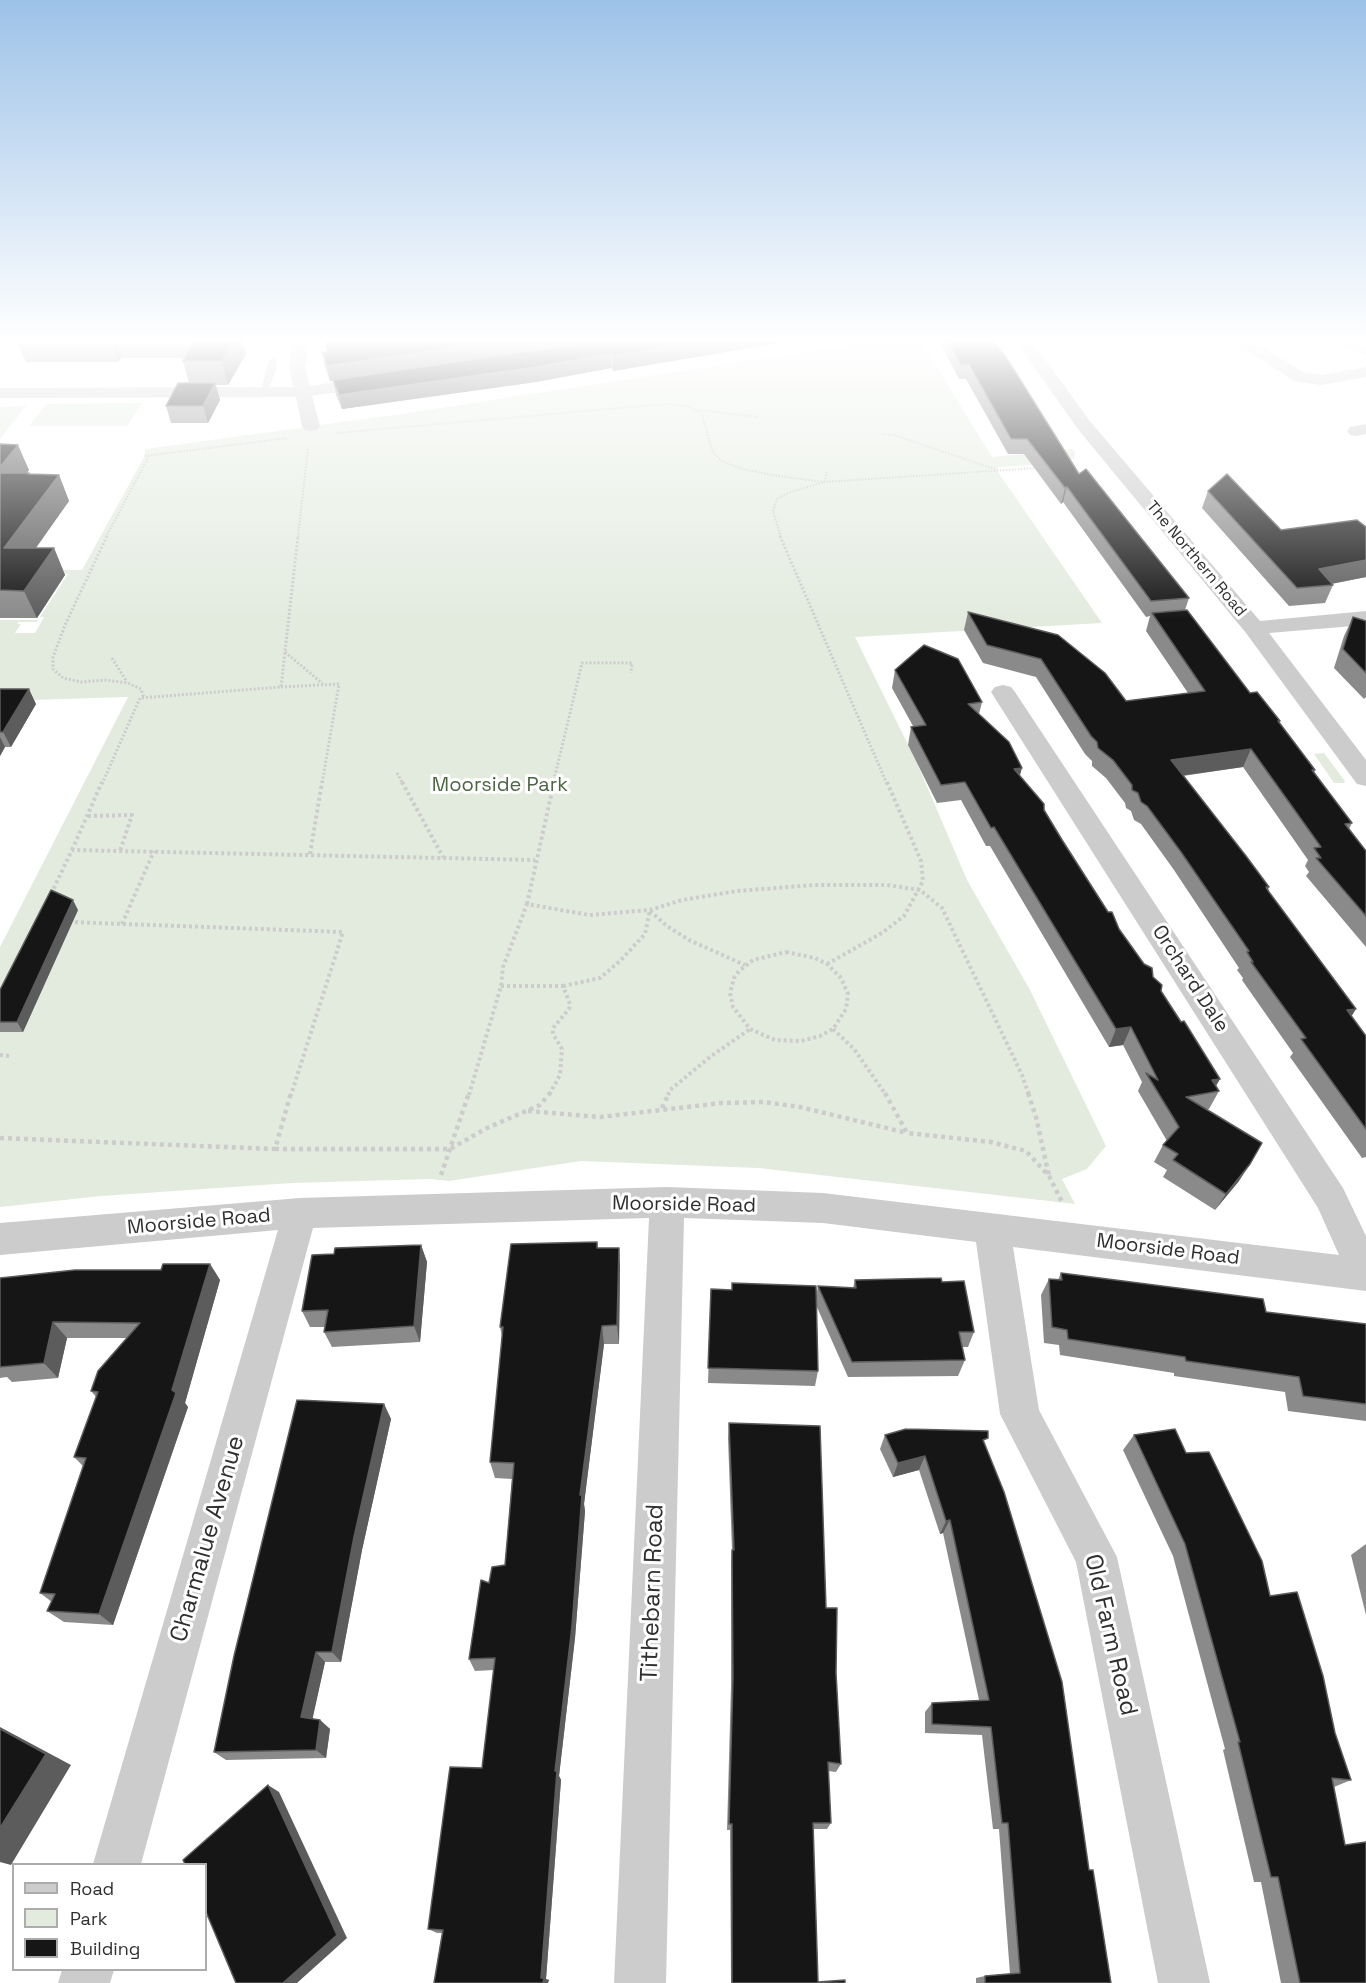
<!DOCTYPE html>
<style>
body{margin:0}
#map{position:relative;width:1366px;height:1983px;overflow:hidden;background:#fff;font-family:"Space Grotesk",sans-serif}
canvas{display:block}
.legend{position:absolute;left:12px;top:1863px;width:195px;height:108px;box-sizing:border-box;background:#fff;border:2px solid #acacac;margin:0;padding:8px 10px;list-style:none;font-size:18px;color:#2f2f2f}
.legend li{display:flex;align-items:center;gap:12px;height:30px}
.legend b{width:30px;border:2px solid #acacac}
</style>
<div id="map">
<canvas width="1366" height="1983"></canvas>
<ul class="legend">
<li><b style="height:8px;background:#ccc"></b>Road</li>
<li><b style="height:16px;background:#e3ebdf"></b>Park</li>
<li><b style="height:16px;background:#161616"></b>Building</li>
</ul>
</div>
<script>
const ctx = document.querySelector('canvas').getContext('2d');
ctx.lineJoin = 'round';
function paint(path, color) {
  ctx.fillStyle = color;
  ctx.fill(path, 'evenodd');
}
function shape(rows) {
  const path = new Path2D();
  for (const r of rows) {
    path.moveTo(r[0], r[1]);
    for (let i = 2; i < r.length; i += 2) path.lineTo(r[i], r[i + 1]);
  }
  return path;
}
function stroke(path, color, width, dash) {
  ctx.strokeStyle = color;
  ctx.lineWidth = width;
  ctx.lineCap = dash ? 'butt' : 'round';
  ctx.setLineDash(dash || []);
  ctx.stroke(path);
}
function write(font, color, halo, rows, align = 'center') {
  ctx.font = font + ' "Space Grotesk",sans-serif';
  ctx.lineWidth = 6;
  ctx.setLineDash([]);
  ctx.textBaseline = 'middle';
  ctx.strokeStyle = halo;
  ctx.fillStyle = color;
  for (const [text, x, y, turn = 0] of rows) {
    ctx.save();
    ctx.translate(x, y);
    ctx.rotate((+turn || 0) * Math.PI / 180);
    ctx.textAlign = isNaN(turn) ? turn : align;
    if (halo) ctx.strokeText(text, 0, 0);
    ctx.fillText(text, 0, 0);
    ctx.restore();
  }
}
paint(shape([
 [878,341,921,341,992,457,1073,449,1075,453,1074,458,1064,463,998,467,998,472,1102,623,855,637,917,763,967,880,1030,990,1106,1146,1087,1169,1062,1179,1075,1204,758,1168,581,1161,449,1181,430,1179,292,1183,101,1196,0,1207,0,947,128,697,0,701,0,620,38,620,37,622,19,622,17,624,21,624,15,633,35,633,44,617,40,617,68,574,62,573,61,570,82,570,144,457,146,449,401,414],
 [142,403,127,426,29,426,47,404],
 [26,406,0,439,0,407],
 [1324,753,1345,781,1344,783,1334,783,1314,754]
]), '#e3ebdf');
stroke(shape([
 [697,410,758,417],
 [336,433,666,404,690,407,702,415,713,452,722,461,742,469,778,476,824,482,1037,468],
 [882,434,894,435,995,469],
 [145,456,287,438],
 [106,537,149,456],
 [298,537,308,448],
 [781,537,773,511,777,499,788,493,824,482,827,472]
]), '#ccc', 2, [1.5, 1.5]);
stroke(shape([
 [107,536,65,625,53,657,53,669,63,678,81,682,104,680,128,683,141,689,144,698],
 [780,536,887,784],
 [285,652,323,684],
 [112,658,127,682],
 [281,687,339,684,322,784],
 [397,773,403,784],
 [102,784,140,698,281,687,298,536],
 [553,784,582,663,632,663,631,673]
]), '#ccc', 3, [2, 2]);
stroke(shape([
 [402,782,443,857],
 [88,816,132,815,120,851],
 [72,850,102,782],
 [310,854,322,782],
 [51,894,72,850,535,860],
 [527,904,554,782],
 [650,911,667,926,689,940,745,965],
 [69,922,343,932,291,1095],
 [122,924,154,851],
 [786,952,815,958,827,964,841,978,848,994,846,1009,833,1029,820,1036,801,1041,775,1040,750,1029,733,1007,730,993,734,978,739,971,753,960,786,952],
 [827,964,882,933,904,916,923,881,921,861,887,782],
 [501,986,563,986,570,1004,569,1009,553,1028,553,1034,562,1049,560,1075,549,1095],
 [563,986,600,978,620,961,645,934,650,910],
 [833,1029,854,1049,886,1095],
 [0,1055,10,1056],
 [469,1095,501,986,503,967,527,904,589,915,650,910,682,900,737,891,814,885,887,885,920,890,942,908,1022,1075,1029,1095],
 [668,1095,670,1090,710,1057,750,1029]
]), '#ccc', 4, [3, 3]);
stroke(shape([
 [885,1093,907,1133,991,1142,1026,1151,1049,1176,1062,1202],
 [1028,1093,1036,1117,1049,1176],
 [662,1108,669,1093],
 [528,1111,600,1117,722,1103,764,1102,800,1107,907,1133],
 [0,1138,275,1149,291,1093],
 [275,1149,450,1149,487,1128,540,1105,550,1093],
 [441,1175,469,1093]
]), '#ccc', 4.5, [4, 4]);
paint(shape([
 [273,358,277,360,276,370,267,392,260,394,269,360,273,358]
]), '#ccc');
paint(shape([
 [288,341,304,341,308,356,305,367,310,386,375,376,383,381,375,386,312,396,320,426,317,430,311,431,305,430,302,426,296,397,0,398,0,388,293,387,289,367,292,356,288,341],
 [1016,341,1032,341,1089,420,1260,621,1366,611,1366,625,1269,633,1366,760,1366,786,1357,784,1246,633,1077,428,1016,341],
 [1233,341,1252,341,1305,373,1321,375,1366,367,1366,377,1321,385,1294,381,1233,341],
 [1337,341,1358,341,1366,345,1366,356,1339,344,1337,341],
 [1366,424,1366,434,1356,436,1350,435,1347,431,1350,427,1366,424],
 [1003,685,1011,687,1015,692,1343,1188,1366,1236,1366,1291,1013,1247,1039,1410,1117,1557,1210,1983,1158,1983,1076,1562,1000,1414,976,1242,823,1223,684,1218,666,1983,614,1983,649,1218,313,1228,141,1864,93,1864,278,1230,0,1255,0,1223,300,1198,667,1187,823,1193,1339,1255,1318,1208,991,692,995,687,1003,685],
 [62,1970,114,1970,110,1983,58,1983,62,1970]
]), '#ccc');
paint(shape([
 [17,341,242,341,246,354,228,385,216,385,220,400,208,423,171,423,166,406,189,383,183,361,184,358,121,358,118,362,26,362],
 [790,341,613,371,611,368,536,382,342,409,336,395,333,380,330,381,325,367,322,352],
 [939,341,994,341,1079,474,1189,598,1185,610,1250,693,1280,721,1279,723,1315,770,1314,773,1352,823,1349,829,1366,851,1366,947,1306,876,1309,872,1305,866,1308,860,1243,767,1183,776,1269,887,1268,890,1351,1017,1366,1036,1366,1157,1362,1158,1290,1057,1293,1053,1242,980,1243,978,1237,970,1239,968,1174,870,1141,824,1134,820,1131,811,1126,808,1125,803,1106,778,1092,766,1092,761,1085,754,1036,677,983,663,964,630,968,612,1126,701,1188,693,1146,631,1150,616,1146,617,1063,502,1061,504,1024,454,1008,454,966,379,959,379],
 [0,444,29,470,27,473,29,473,30,475,59,475,69,501,35,548,54,548,65,575,37,618,0,618],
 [1208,491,1281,530,1366,577,1332,584,1333,585,1325,603,1289,606,1202,508],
 [1353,617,1366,621,1366,697,1364,699,1334,668,1344,636],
 [895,670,982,702,979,714,1019,776,1044,810,1119,929,1161,991,1220,1079,1216,1086,1219,1091,1209,1109,1206,1109,1239,1181,1215,1210,1163,1177,1167,1170,1154,1162,1163,1145,1167,1141,1138,1091,1142,1082,1123,1045,1109,1047,990,846,986,846,961,800,937,803,908,745,911,727,913,726,892,688],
 [0,689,36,704,11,747,5,747,0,756],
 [78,910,23,1032,0,1032,0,990],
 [597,1242,598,1248,619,1248,620,1267,619,1344,604,1344,584,1504,585,1511,575,1638,559,1776,561,1780,546,1979,549,1980,548,1983,434,1983,442,1933,437,1933,428,1929,482,1768,494,1670,475,1671,469,1659,489,1583,505,1565,512,1479,495,1478,490,1462,502,1336,500,1327],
 [421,1245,427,1262,420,1342,332,1347,324,1332,325,1327,310,1327,302,1311,334,1254],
 [210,1264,220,1280,185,1403,188,1407,113,1625,64,1622,47,1611,52,1602,40,1593,83,1466,74,1457,96,1397,91,1391,127,1338,67,1338,58,1378,12,1382,7,1377,0,1378,0,1278,161,1270],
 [1061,1273,1266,1312,1366,1324,1366,1421,1288,1411,1285,1392,1174,1376,1174,1373,1060,1355,1059,1345,1044,1343,1041,1295,1049,1279,1058,1280],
 [855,1280,942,1282,974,1332,968,1347,962,1347,965,1360,958,1376,848,1377,816,1305,818,1371,815,1386,708,1383,711,1289,816,1297,818,1286,853,1288],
 [384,1404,391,1419,362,1550,341,1662,325,1662,312,1719,320,1720,330,1729,326,1758,226,1760,214,1752],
 [729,1423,826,1608,836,1673,841,1764,836,1772,828,1771,831,1823,827,1829,813,1829,818,1982,845,1983,731,1983,730,1830,727,1830,731,1686,731,1562,732,1550,728,1438],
 [885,1435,985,1445,1089,1870,1111,1983,976,1983,976,1978,985,1976,1010,1974,999,1829,993,1829,982,1735,925,1733,925,1712,932,1703,979,1700,943,1533,940,1534,919,1470,893,1477,880,1449],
 [1134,1435,1186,1453,1270,1596,1335,1733,1351,1780,1334,1787,1366,1983,1281,1983,1261,1882,1254,1882,1223,1750,1225,1749,1173,1556,1123,1450],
 [1366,1544,1366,1615,1351,1555]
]), '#8a8a8a');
paint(shape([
 [111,341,115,341,121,358,118,362],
 [233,341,242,341,246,354,228,385,222,361],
 [499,341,596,341,330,381,327,366],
 [705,341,790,341,613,371,612,356],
 [611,354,611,368,536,382,342,409,339,395],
 [215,383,220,400,208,423,203,406],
 [18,445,29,470,6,498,0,484,0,467],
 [59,475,69,501,17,575,4,548],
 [1067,487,1063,502,1061,504,1065,488],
 [54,548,65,575,37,618,24,591],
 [1366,560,1366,577,1319,586,1319,569],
 [29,689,36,704,11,747,3,732],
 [0,737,5,747,0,756],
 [1251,749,1243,767,1164,778,1171,760],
 [1022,768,1017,786,1014,769],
 [73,900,78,910,23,1032,17,1022],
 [1356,1009,1345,1027,1347,1010],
 [1131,1027,1123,1045,1109,1047,1116,1029],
 [1220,1079,1212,1092,1212,1080],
 [1250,1164,1239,1181,1215,1210,1226,1194],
 [421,1245,427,1262,420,1342,414,1326],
 [619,1248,620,1267,619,1344,617,1325],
 [210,1264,220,1280,185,1403,188,1407,113,1625,99,1614,172,1390],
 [53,1322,67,1338,58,1378,44,1363],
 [602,1326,604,1344,584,1504,585,1511,575,1638,559,1776,561,1780,546,1979,549,1980,548,1983,543,1983,541,1978,555,1771,580,1495],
 [384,1404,391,1419,362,1550,341,1662,332,1652,354,1537],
 [925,1456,919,1470,893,1477,898,1463],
 [950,1520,943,1533,940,1534,946,1521],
 [316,1652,325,1662,311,1726,301,1717],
 [320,1720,330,1729,326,1758,316,1750],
 [0,1727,71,1765,11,1865,0,1862],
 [268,1785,279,1792,347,1938,297,1983,283,1983]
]), '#5c5c5c');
const building = shape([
 [193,341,233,341,222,361,183,361,193,341],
 [325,341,499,341,327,366,322,352,327,352,325,341],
 [598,341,705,341,612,356,611,354,535,367,339,395,333,380,598,341],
 [948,341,994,341,1008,360,1079,474,1086,469,1189,598,1151,601,1067,487,1065,488,1027,439,1011,439,969,364,961,365,948,341],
 [178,383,215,383,203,406,166,406,178,383],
 [0,444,18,445,0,467,0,444],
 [0,473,29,473,28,474,59,475,4,548,54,548,24,591,0,590,0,473],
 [1227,474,1281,530,1357,520,1366,527,1366,560,1319,569,1333,585,1297,588,1208,491,1227,474],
 [1187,610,1250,693,1257,692,1280,721,1278,721,1315,770,1312,770,1352,823,1345,824,1366,851,1366,916,1316,858,1321,858,1314,848,1321,847,1251,749,1171,760,1246,856,1269,887,1266,887,1269,892,1356,1009,1347,1010,1366,1036,1366,1129,1301,1039,1306,1038,1251,962,1253,962,1247,952,1249,951,1181,852,1147,806,1141,802,1138,793,1132,790,1132,785,1113,760,1098,748,1097,742,1091,736,1041,659,987,645,968,612,1058,635,1105,673,1126,701,1205,691,1152,613,1187,610],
 [1353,617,1366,621,1366,673,1343,649,1353,617],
 [924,645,958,659,982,702,968,704,1009,742,1022,768,1014,769,1044,804,1044,810,1062,840,1108,912,1112,912,1119,929,1144,964,1152,968,1153,977,1162,985,1161,991,1170,1005,1181,1022,1184,1021,1220,1079,1212,1080,1219,1091,1186,1097,1262,1143,1250,1164,1226,1194,1173,1160,1178,1154,1163,1145,1179,1127,1146,1073,1158,1080,1131,1027,1116,1029,994,827,991,828,965,782,941,785,911,727,926,725,895,670,924,645],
 [0,689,29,689,3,732,0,732,0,689],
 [51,890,73,900,17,1022,0,1022,0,990,51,890],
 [597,1242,597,1248,619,1248,617,1325,602,1326,580,1495,582,1495,572,1626,555,1771,557,1771,541,1978,544,1978,543,1983,434,1983,443,1930,428,1929,450,1767,482,1768,495,1658,469,1659,481,1580,489,1583,492,1567,505,1565,514,1463,490,1462,503,1327,500,1327,511,1244,597,1242],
 [421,1245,414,1326,324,1332,328,1310,302,1311,312,1255,334,1254,335,1248,421,1245],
 [163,1264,210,1264,172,1390,176,1393,99,1614,47,1611,55,1594,40,1593,86,1458,74,1457,98,1392,91,1391,98,1371,140,1323,53,1322,44,1363,0,1367,0,1278,75,1270,161,1270,163,1264],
 [1061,1273,1263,1299,1266,1312,1366,1324,1366,1404,1303,1396,1299,1377,1186,1361,1185,1357,1068,1339,1067,1330,1052,1327,1049,1279,1062,1280,1061,1273],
 [941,1278,942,1282,964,1281,974,1332,959,1332,965,1360,852,1362,818,1286,856,1288,855,1280,941,1278],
 [732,1283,816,1286,818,1371,708,1368,711,1289,732,1290,732,1283],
 [297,1400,384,1404,354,1537,332,1652,316,1652,301,1717,320,1720,316,1750,214,1752,234,1656,297,1400],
 [729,1423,820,1426,826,1608,837,1608,836,1673,841,1764,828,1762,831,1823,813,1823,818,1982,845,1980,845,1983,732,1983,732,1824,729,1824,733,1677,732,1550,734,1550,729,1423],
 [906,1429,988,1431,988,1438,983,1440,1004,1492,1062,1682,1089,1870,1093,1870,1111,1983,985,1983,985,1976,1020,1973,1008,1823,1002,1823,991,1727,932,1724,932,1703,989,1700,950,1520,946,1521,925,1456,898,1463,885,1435,906,1429],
 [1175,1429,1186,1453,1209,1452,1262,1561,1270,1596,1297,1592,1323,1676,1335,1733,1351,1780,1332,1778,1345,1845,1366,1842,1366,1983,1300,1983,1278,1877,1271,1877,1238,1742,1240,1742,1185,1544,1134,1435,1175,1429],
 [0,1729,46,1754,0,1828,0,1729],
 [268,1785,337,1935,283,1983,236,1983,206,1912,206,1864,185,1864,183,1860,268,1785]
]);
paint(building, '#161616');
stroke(building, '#5c5c5c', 1.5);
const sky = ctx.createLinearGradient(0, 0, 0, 619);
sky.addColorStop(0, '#9dc2e8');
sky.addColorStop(0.55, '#fff');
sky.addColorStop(1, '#ffffff00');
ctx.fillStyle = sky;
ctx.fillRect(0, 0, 1366, 619);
write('16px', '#2f2f2f', '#fff', [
 ["The Northern Road",1196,559,50]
]);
write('20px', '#4b6741', '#fff', [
 ["Moorside Park",500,786]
]);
write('20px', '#2f2f2f', '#fff', [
 ["Orchard Dale",1190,979,57],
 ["Moorside Road",684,1205,1],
 ["Moorside Road",199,1222,-5],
 ["Moorside Road",1168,1250,7]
]);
write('24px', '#2f2f2f', '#fff', [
 ["Charmalue Avenue",208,1539,-74],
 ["Tithebarn Road",653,1593,-88],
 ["Old Farm Road",1110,1635,77]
]);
</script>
